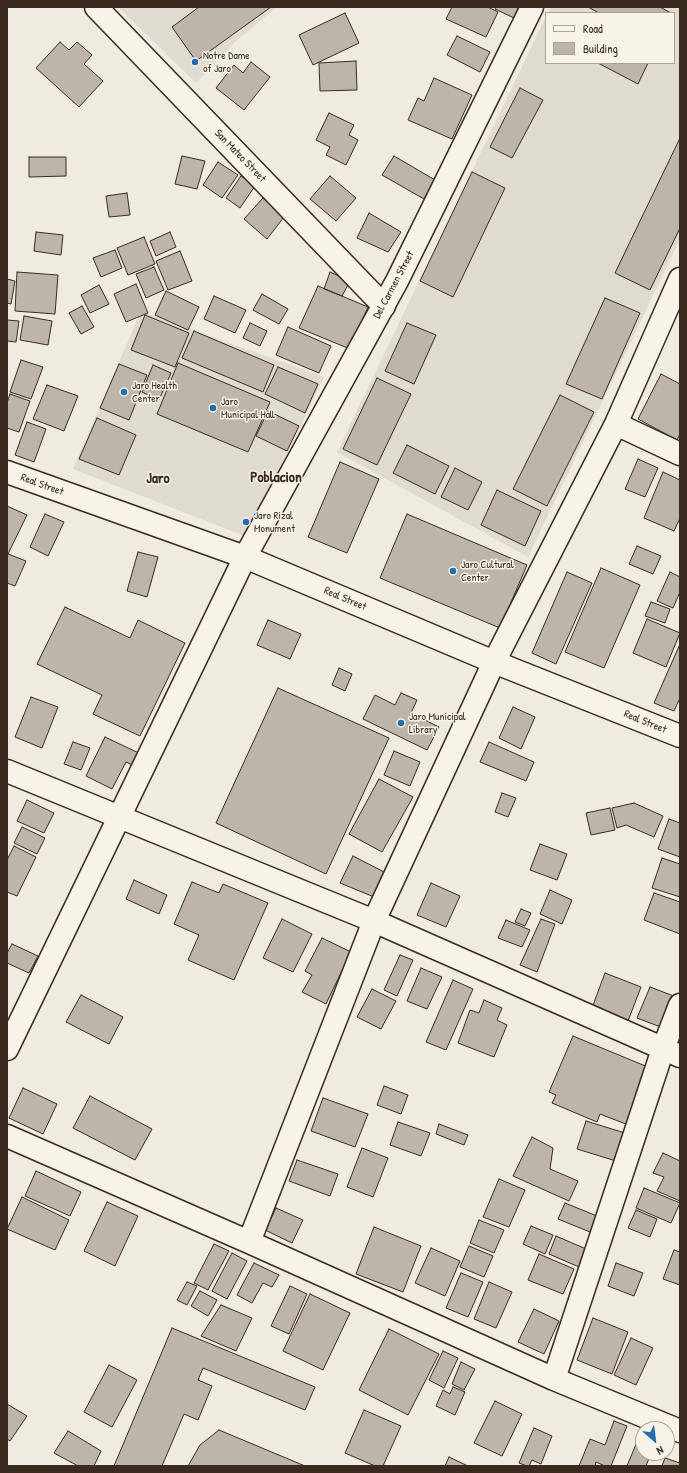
<!DOCTYPE html>
<style>
body{margin:0}
#map{position:relative;width:687px;height:1473px;overflow:hidden;background:#efebe0;font-family:"Patrick Hand",sans-serif}
canvas{display:block}
.frame{position:absolute;inset:0;border:8px solid #3b2a1e;pointer-events:none}
.legend{position:absolute;left:545px;top:12px;width:130px;height:52px;box-sizing:border-box;background:#f7f3e8;border:1px solid #aca397;margin:0;padding:5px 7px;list-style:none;font-size:12px;color:#3b2a1e}
.legend li{display:flex;align-items:center;gap:8px;height:20px}
.legend b{width:20px;border:1px solid #aca397}
.north{position:absolute;left:635px;top:1421px;width:40px;height:40px;box-sizing:border-box;background:#f7f3e8;border:1px solid #aca397;border-radius:50%;rotate:152deg;font-size:11px;font-weight:700;line-height:16px;text-align:center;color:#3b2a1e}
.north::after{content:'';display:block;margin:auto;width:14px;height:18px;background:#1f6fb2;clip-path:polygon(50% 0,100% 100%,50% 72%,0 100%)}
</style>
<div id="map">
<canvas width="687" height="1473"></canvas>
<div class="frame"></div>
<ul class="legend">
<li><b style="height:5px;background:#f7f3e8"></b>Road</li>
<li><b style="height:11px;background:#bdb5aa"></b>Building</li>
</ul>
<div class="north">N</div>
</div>
<script>
const ctx = document.querySelector('canvas').getContext('2d');
ctx.lineJoin = 'round';
function paint(path, color) {
  ctx.fillStyle = color;
  ctx.fill(path, 'evenodd');
}
function shape(rows) {
  const path = new Path2D();
  for (const r of rows) {
    path.moveTo(r[0], r[1]);
    for (let i = 2; i < r.length; i += 2) path.lineTo(r[i], r[i + 1]);
  }
  return path;
}
function stroke(path, color, width, dash) {
  ctx.strokeStyle = color;
  ctx.lineWidth = width;
  ctx.lineCap = dash ? 'butt' : 'round';
  ctx.setLineDash(dash || []);
  ctx.stroke(path);
}
function write(font, color, halo, rows, align = 'center') {
  ctx.font = font + ' "Patrick Hand",sans-serif';
  ctx.lineWidth = 3;
  ctx.setLineDash([]);
  ctx.textBaseline = 'middle';
  ctx.strokeStyle = halo;
  ctx.fillStyle = color;
  for (const [text, x, y, turn = 0] of rows) {
    ctx.save();
    ctx.translate(x, y);
    ctx.rotate((+turn || 0) * Math.PI / 180);
    ctx.textAlign = isNaN(turn) ? turn : align;
    if (halo) ctx.strokeText(text, 0, 0);
    ctx.fillText(text, 0, 0);
    ctx.restore();
  }
}
paint(shape([
 [118,7,277,7,236,41,196,83],
 [551,7,680,7,680,239,528,557,337,452,546,17,546,63,674,63,674,13,548,13],
 [141,311,324,377,247,537,73,469]
]), '#e0dbd0');
const building = shape([
 [199,7,271,7,196,61,172,27,199,7],
 [452,7,488,7,498,12,486,37,446,19,452,7],
 [496,7,519,7,514,18,495,9,496,7],
 [588,7,660,7,671,13,599,13,588,7],
 [345,13,359,43,313,65,299,35,345,13],
 [457,36,490,52,480,72,447,55,457,36],
 [60,42,69,50,77,42,92,55,84,64,103,81,79,107,36,68,60,42],
 [356,61,357,90,320,91,319,63,356,61],
 [251,62,270,77,244,110,216,88,234,65,243,73,251,62],
 [598,63,648,63,638,84,598,63],
 [434,78,472,95,452,139,408,120,418,98,424,101,434,78],
 [520,88,543,100,512,158,490,147,520,88],
 [329,113,354,125,349,135,358,140,346,165,326,155,330,147,316,140,329,113],
 [680,138,680,228,650,290,615,273,680,138],
 [182,156,205,161,197,189,175,184,182,156],
 [394,156,435,180,424,199,382,175,394,156],
 [29,157,66,157,66,176,29,177,29,157],
 [218,162,238,175,222,198,203,185,218,162],
 [472,172,505,188,453,297,420,281,472,172],
 [241,176,255,186,240,208,226,198,241,176],
 [330,176,356,198,336,221,310,199,330,176],
 [127,193,130,215,109,217,106,196,127,193],
 [263,198,284,217,267,239,244,219,263,198],
 [369,213,401,232,388,252,357,238,369,213],
 [36,232,63,235,61,255,34,251,36,232],
 [170,232,176,247,156,256,150,241,170,232],
 [144,237,155,264,128,275,117,248,144,237],
 [115,250,122,268,101,277,93,258,115,250],
 [180,251,192,281,168,290,156,261,180,251],
 [154,267,164,290,146,298,136,274,154,267],
 [17,272,58,275,55,314,15,311,17,272],
 [330,272,350,281,342,296,324,289,330,272],
 [7,279,15,281,11,304,7,303,7,279],
 [136,284,148,313,126,322,114,294,136,284],
 [99,285,109,304,90,313,81,295,99,285],
 [318,286,368,307,350,349,299,328,318,286],
 [166,291,199,307,188,330,155,315,166,291],
 [262,294,288,309,279,324,253,310,262,294],
 [214,296,246,310,235,333,204,319,214,296],
 [605,298,640,313,602,399,566,384,605,298],
 [82,306,94,327,81,334,69,313,82,306],
 [145,315,189,333,175,367,131,350,145,315],
 [24,316,52,321,48,345,20,340,24,316],
 [7,320,19,321,16,342,7,341,7,320],
 [250,323,267,331,260,346,243,338,250,323],
 [407,323,436,335,414,384,385,371,407,323],
 [288,327,331,346,319,373,276,355,288,327],
 [194,331,274,365,263,392,182,358,194,331],
 [21,360,43,367,31,399,10,392,21,360],
 [178,363,270,402,248,452,157,414,178,363],
 [119,364,147,375,129,420,100,408,119,364],
 [153,365,171,373,159,400,142,392,153,365],
 [278,367,318,384,305,413,265,394,278,367],
 [661,374,680,384,680,434,677,440,638,419,661,374],
 [377,378,411,394,377,465,343,449,377,378],
 [47,385,78,396,64,431,33,419,47,385],
 [10,394,30,401,19,432,7,428,7,403,10,394],
 [560,395,594,412,547,506,513,489,560,395],
 [268,411,299,426,287,451,256,436,268,411],
 [97,418,136,435,119,475,79,459,97,418],
 [27,422,46,429,34,462,15,455,27,422],
 [407,445,449,466,435,494,393,473,407,445],
 [638,459,658,468,645,497,625,489,638,459],
 [340,462,379,479,347,553,308,537,340,462],
 [455,468,482,482,468,510,441,497,455,468],
 [663,472,680,480,680,518,674,531,644,518,663,472],
 [497,490,541,511,525,546,481,525,497,490],
 [7,506,27,515,8,554,26,561,15,586,7,583,7,506],
 [45,514,64,522,48,556,30,547,45,514],
 [407,514,527,565,500,628,380,578,407,514],
 [637,546,661,556,653,574,629,564,637,546],
 [138,552,158,557,147,597,127,591,138,552],
 [601,568,640,585,604,668,565,652,601,568],
 [567,572,592,583,556,664,532,653,567,572],
 [670,572,680,577,680,592,673,608,657,601,670,572],
 [651,602,670,609,665,623,645,616,651,602],
 [65,607,130,638,138,620,185,643,140,736,93,714,102,695,37,664,65,607],
 [647,619,680,633,666,667,633,653,647,619],
 [268,620,301,634,290,659,257,645,268,620],
 [680,644,680,698,674,711,654,703,680,644],
 [339,668,352,674,345,691,332,685,339,668],
 [278,688,389,738,326,874,216,823,278,688],
 [401,693,417,700,411,713,439,727,427,750,363,719,375,695,395,705,401,693],
 [31,697,58,707,42,748,15,737,31,697],
 [513,707,535,717,521,749,499,738,513,707],
 [105,737,145,756,139,768,126,762,112,789,86,776,105,737],
 [73,742,90,748,81,770,64,764,73,742],
 [489,742,534,762,526,781,480,762,489,742],
 [394,751,420,762,410,786,384,775,394,751],
 [379,779,413,797,382,852,349,834,379,779],
 [502,793,516,798,508,817,495,812,502,793],
 [27,800,54,813,44,833,17,821,27,800],
 [634,803,663,816,654,837,626,825,617,828,612,808,634,803],
 [610,808,615,830,591,835,586,813,610,808],
 [669,819,680,823,680,857,658,849,669,819],
 [22,827,45,838,37,854,14,843,22,827],
 [540,844,567,854,557,880,530,870,540,844],
 [14,846,36,857,17,896,7,892,7,860,14,846],
 [353,856,386,873,374,897,340,883,353,856],
 [662,858,680,864,680,897,652,888,662,858],
 [134,880,167,895,159,914,126,899,134,880],
 [192,882,219,893,223,884,268,903,234,980,188,960,199,935,174,924,192,882],
 [431,883,460,896,446,927,417,915,431,883],
 [550,890,572,900,562,924,540,914,550,890],
 [654,893,680,902,680,934,644,920,654,893],
 [521,909,531,913,525,926,515,922,521,909],
 [282,919,312,934,293,972,263,958,282,919],
 [541,919,555,924,537,972,520,965,541,919],
 [506,920,530,930,522,947,498,938,506,920],
 [322,938,351,952,326,1004,302,992,312,975,305,971,322,938],
 [12,944,38,956,29,973,7,963,7,953,12,944],
 [400,955,413,960,397,996,384,990,400,955],
 [421,968,442,977,427,1009,407,1001,421,968],
 [605,973,641,987,628,1021,592,1008,605,973],
 [453,980,473,989,446,1050,426,1042,453,980],
 [650,987,679,998,666,1029,637,1018,650,987],
 [372,989,396,1001,381,1029,357,1017,372,989],
 [81,995,123,1017,109,1044,66,1022,81,995],
 [484,1000,502,1008,497,1020,507,1025,494,1057,458,1043,470,1010,479,1013,484,1000],
 [573,1036,655,1070,631,1126,600,1114,597,1122,552,1103,556,1095,549,1092,573,1036],
 [384,1086,408,1095,401,1114,377,1105,384,1086],
 [23,1088,57,1104,43,1134,9,1118,23,1088],
 [90,1096,152,1129,135,1160,73,1128,90,1096],
 [323,1098,368,1114,355,1147,311,1131,323,1098],
 [586,1121,625,1133,616,1161,577,1149,586,1121],
 [398,1122,430,1133,421,1156,390,1145,398,1122],
 [439,1124,468,1135,464,1145,436,1134,439,1124],
 [532,1137,553,1148,550,1169,578,1181,569,1201,513,1176,532,1137],
 [362,1148,388,1158,373,1197,347,1187,362,1148],
 [663,1153,680,1161,680,1201,657,1191,664,1177,653,1173,663,1153],
 [297,1160,338,1174,330,1196,289,1181,297,1160],
 [36,1171,81,1192,70,1216,25,1196,36,1171],
 [499,1179,525,1190,509,1227,483,1217,499,1179],
 [644,1188,680,1203,671,1223,636,1208,644,1188],
 [22,1197,69,1220,55,1250,7,1229,22,1197],
 [107,1202,138,1216,115,1266,84,1251,107,1202],
 [565,1203,597,1216,590,1232,558,1219,565,1203],
 [276,1208,303,1220,292,1243,265,1230,276,1208],
 [636,1210,657,1219,650,1237,628,1228,636,1210],
 [479,1220,504,1230,494,1253,470,1243,479,1220],
 [531,1226,553,1235,545,1254,523,1244,531,1226],
 [374,1227,421,1246,403,1292,356,1274,374,1227],
 [556,1236,586,1249,579,1267,549,1254,556,1236],
 [214,1244,229,1251,208,1290,194,1283,214,1244],
 [469,1246,493,1256,484,1277,460,1267,469,1246],
 [431,1248,460,1261,445,1296,415,1283,431,1248],
 [674,1250,680,1252,680,1285,663,1279,674,1250],
 [232,1253,247,1261,227,1299,212,1291,232,1253],
 [539,1254,574,1269,563,1294,528,1280,539,1254],
 [254,1263,279,1275,272,1287,263,1283,252,1303,237,1295,254,1263],
 [616,1263,643,1273,634,1296,608,1286,616,1263],
 [461,1273,483,1282,468,1317,446,1308,461,1273],
 [187,1282,197,1286,187,1305,177,1300,187,1282],
 [489,1282,512,1292,496,1328,474,1319,489,1282],
 [290,1286,307,1294,289,1334,271,1326,290,1286],
 [200,1291,217,1300,208,1316,191,1306,200,1291],
 [310,1294,350,1313,323,1370,283,1351,310,1294],
 [221,1305,252,1318,236,1351,201,1336,221,1305],
 [534,1309,559,1321,544,1354,518,1342,534,1309],
 [593,1318,628,1332,612,1374,577,1360,593,1318],
 [172,1328,315,1387,305,1410,203,1368,198,1380,212,1386,198,1420,184,1414,162,1466,114,1466,172,1328],
 [389,1329,439,1354,408,1415,359,1390,389,1329],
 [631,1338,653,1348,636,1385,614,1375,631,1338],
 [443,1351,458,1358,444,1388,429,1380,443,1351],
 [461,1362,475,1369,464,1390,452,1384,461,1362],
 [109,1365,137,1380,112,1427,84,1412,109,1365],
 [453,1387,465,1392,455,1415,436,1406,443,1390,450,1394,453,1387],
 [495,1401,522,1414,502,1456,474,1443,495,1401],
 [7,1404,27,1416,10,1441,7,1439,7,1404],
 [364,1410,401,1426,383,1466,375,1466,345,1453,364,1410],
 [614,1421,627,1426,611,1466,605,1466,596,1462,595,1466,579,1466,590,1439,605,1445,614,1421],
 [534,1428,552,1436,541,1464,532,1460,529,1466,527,1466,519,1463,534,1428],
 [219,1430,305,1466,188,1466,200,1445,219,1430],
 [68,1431,101,1451,94,1466,78,1466,54,1453,68,1431],
 [641,1432,643,1433,643,1453,651,1453,646,1466,627,1466,641,1432],
 [449,1457,468,1466,445,1466,449,1457],
 [665,1458,680,1463,680,1466,662,1466,665,1458]
]);
paint(building, '#bdb5aa');
stroke(building, '#3b2a1e', 1);
const minor = shape([
 [96,7,384,306],
 [616,424,680,454],
 [7,771,374,921,680,1056],
 [7,1049,245,557],
 [7,1136,249,1242,554,1379,680,1431],
 [249,1242,374,921,494,662,616,424,680,279],
 [554,1379,663,1049,680,1005]
]);
const tertiary = shape([
 [245,557,397,281,532,7]
]);
const secondary = shape([
 [7,472,245,557,494,662,680,736]
]);
stroke(minor, '#3b2a1e', 25);
stroke(tertiary, '#3b2a1e', 25);
stroke(secondary, '#3b2a1e', 25);
stroke(minor, '#f7f3e8', 22);
stroke(tertiary, '#f7f3e8', 22);
stroke(secondary, '#f7f3e8', 22);
for (const [x, y, r, color] of [
 [195,62,4,"#1f6fb2"],
 [124,392,4,"#1f6fb2"],
 [213,408,4,"#1f6fb2"],
 [246,522,4,"#1f6fb2"],
 [453,571,4,"#1f6fb2"],
 [401,723,4,"#1f6fb2"]
]) {
  const dot = new Path2D();
  dot.arc(x, y, r, 0, 2 * Math.PI);
  ctx.fillStyle = color;
  ctx.fill(dot);
  stroke(dot, '#f7f3e8', 1.5);
}
write('11px', '#3b2a1e', '#f7f3e8', [
 ["Notre Dame",203,56],
 ["of Jaro",203,69],
 ["Jaro Health",132,386],
 ["Center",132,399],
 ["Jaro",221,402],
 ["Municipal Hall",221,415],
 ["Jaro Rizal",254,516],
 ["Monument",254,529],
 ["Jaro Cultural",461,565],
 ["Center",461,578],
 ["Jaro Municipal",409,717],
 ["Library",409,730]
], 'left');
write('11px', '#3b2a1e', '#f7f3e8', [
 ["San Mateo Street",240,156,46],
 ["Del Carmen Street",394,285,-62],
 ["Real Street",42,485,20],
 ["Real Street",345,599,23],
 ["Real Street",645,722,22]
]);
write('bold 15px', '#3b2a1e', '#f7f3e8', [
 ["Poblacion",276,478],
 ["Jaro",158,479]
]);
</script>
